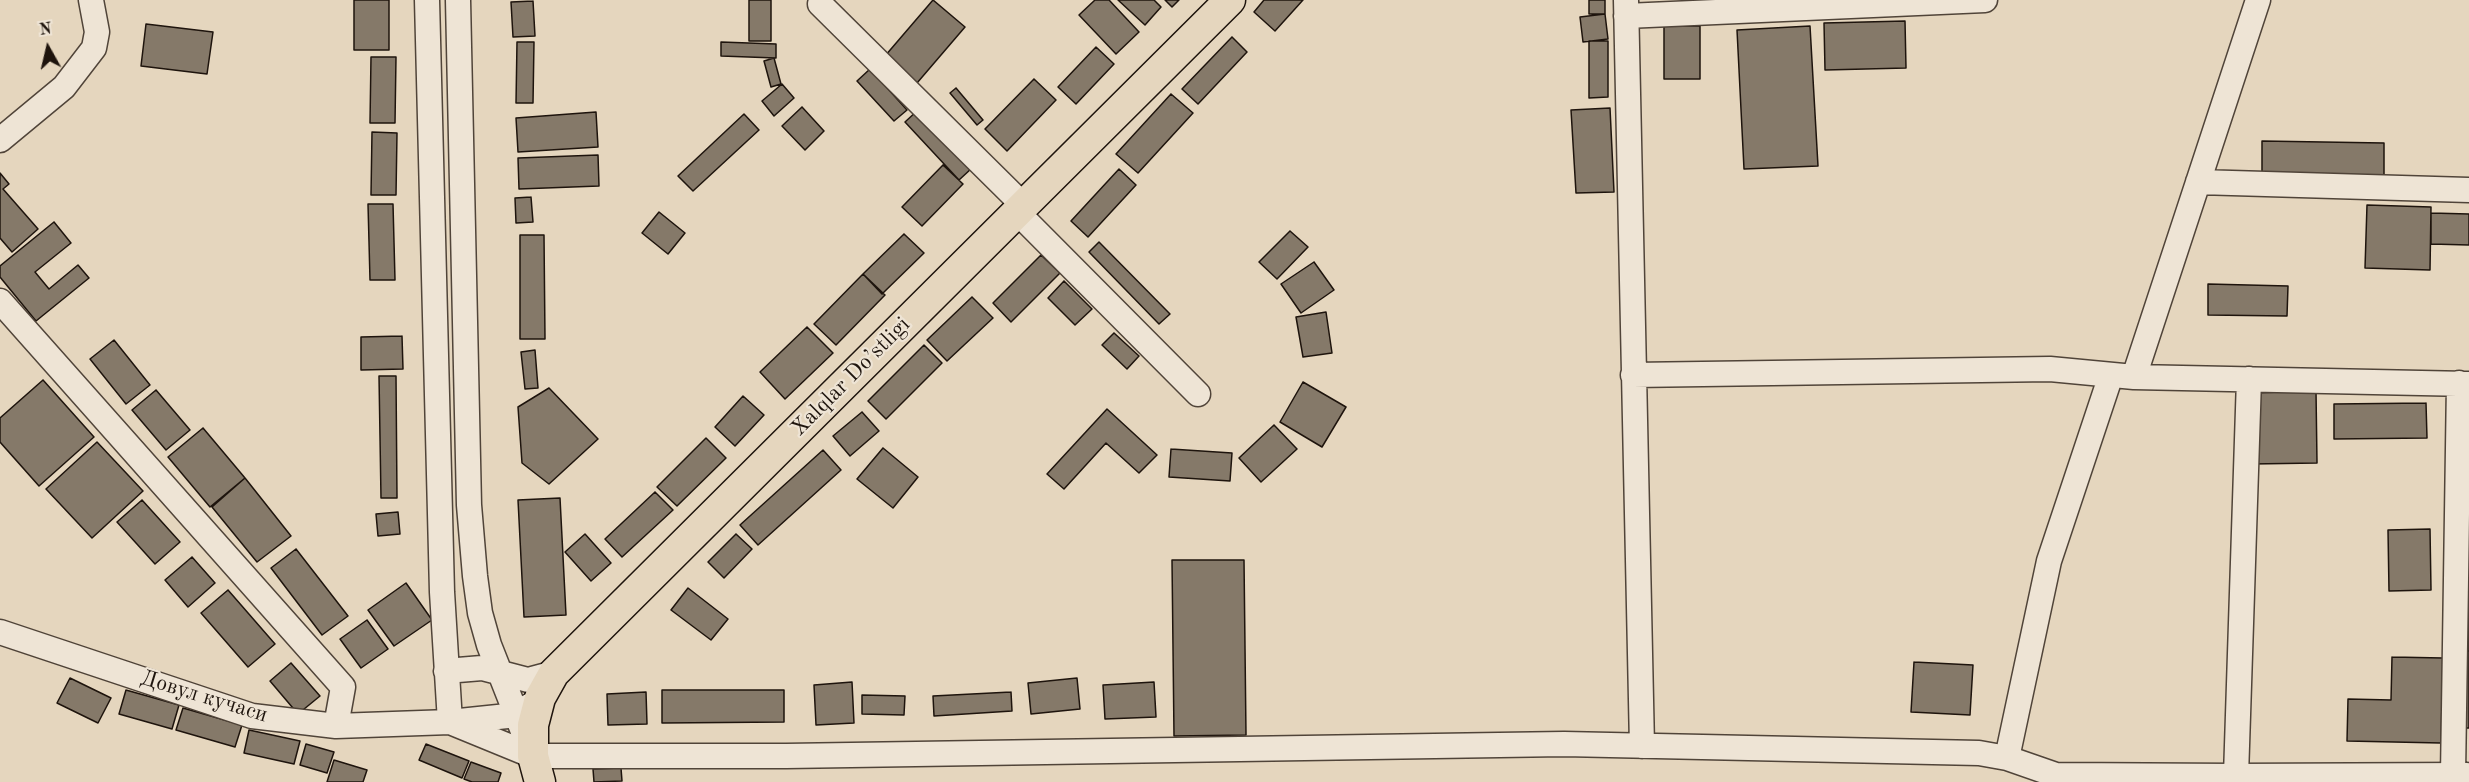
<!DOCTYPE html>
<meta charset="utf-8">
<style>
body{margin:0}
#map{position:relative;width:2469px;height:782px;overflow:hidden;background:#e5d6be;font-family:"Old Standard TT",serif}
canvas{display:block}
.north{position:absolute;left:18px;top:18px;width:60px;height:60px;-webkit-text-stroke:4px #eee4d5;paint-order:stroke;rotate:352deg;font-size:16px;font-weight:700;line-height:24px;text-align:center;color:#1e140d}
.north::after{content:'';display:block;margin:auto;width:21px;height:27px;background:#1e140d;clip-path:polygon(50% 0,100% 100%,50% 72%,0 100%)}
</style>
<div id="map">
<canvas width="2469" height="782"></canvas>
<div class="north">N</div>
</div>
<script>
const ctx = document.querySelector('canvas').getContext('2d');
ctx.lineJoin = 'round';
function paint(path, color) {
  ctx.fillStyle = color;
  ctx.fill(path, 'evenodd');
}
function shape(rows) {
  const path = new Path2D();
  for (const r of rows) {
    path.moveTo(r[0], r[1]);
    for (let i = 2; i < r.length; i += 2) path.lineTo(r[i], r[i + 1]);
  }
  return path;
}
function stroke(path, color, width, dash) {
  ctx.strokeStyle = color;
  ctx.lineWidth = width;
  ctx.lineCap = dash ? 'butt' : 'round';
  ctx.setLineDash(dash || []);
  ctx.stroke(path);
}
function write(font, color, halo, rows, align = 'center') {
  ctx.font = font + ' "Old Standard TT",serif';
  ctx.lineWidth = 4.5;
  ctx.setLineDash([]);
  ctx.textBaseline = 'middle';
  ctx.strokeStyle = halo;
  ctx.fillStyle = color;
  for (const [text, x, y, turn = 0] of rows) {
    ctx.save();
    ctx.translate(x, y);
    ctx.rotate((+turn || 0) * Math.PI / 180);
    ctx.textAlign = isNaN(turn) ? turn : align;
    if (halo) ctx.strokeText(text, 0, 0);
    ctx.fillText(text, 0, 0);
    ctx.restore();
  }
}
const building = shape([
 [354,0,389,0,389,50,354,50,354,0],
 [749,0,771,0,771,41,749,41,749,0],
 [933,0,965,27,917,83,885,56,933,0],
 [1095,0,1109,0,1139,32,1116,54,1079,15,1095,0],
 [1118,0,1154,0,1161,7,1145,25,1118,0],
 [1165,0,1179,0,1172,7,1165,0],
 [1264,0,1303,0,1275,31,1254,12,1264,0],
 [1589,0,1605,0,1605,14,1589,14,1589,0],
 [533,1,535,36,513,37,511,2,533,1],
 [1605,14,1608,39,1583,42,1580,17,1605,14],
 [1905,21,1906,68,1825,70,1824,23,1905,21],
 [146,24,213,32,207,74,141,66,146,24],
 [1664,26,1700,26,1700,79,1664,79,1664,26],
 [1810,26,1818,166,1744,169,1737,30,1810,26],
 [1232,37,1247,52,1198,104,1182,89,1232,37],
 [1589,41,1608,41,1608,97,1589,98,1589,41],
 [517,42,534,42,533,103,516,103,517,42],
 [721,42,776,44,776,58,721,56,721,42],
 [1096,47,1114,64,1076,104,1058,87,1096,47],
 [371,57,396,57,395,123,370,123,371,57],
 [774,58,781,84,771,87,764,61,774,58],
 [870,69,907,110,894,121,857,81,870,69],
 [1034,79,1056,100,1007,151,985,129,1034,79],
 [782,84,794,98,774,116,762,101,782,84],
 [956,88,983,120,977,125,950,93,956,88],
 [1171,94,1193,113,1138,173,1116,154,1171,94],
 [802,107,824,131,805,150,782,126,802,107],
 [1610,108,1614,192,1576,193,1571,110,1610,108],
 [918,110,972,168,959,180,905,122,918,110],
 [596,112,598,147,518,152,516,118,596,112],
 [744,114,759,130,693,191,678,176,744,114],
 [372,132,397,133,396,195,371,195,372,132],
 [2262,141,2384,143,2384,176,2262,174,2262,141],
 [598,155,599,186,519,189,518,158,598,155],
 [943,165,963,184,922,226,902,207,943,165],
 [1119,169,1136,185,1088,237,1071,221,1119,169],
 [0,173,9,184,3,189,38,229,12,252,0,238,0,173],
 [531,197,533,222,516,223,515,198,531,197],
 [368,204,393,204,395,280,370,280,368,204],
 [2367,205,2431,207,2430,270,2365,268,2367,205],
 [659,212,685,233,668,254,642,233,659,212],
 [2431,213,2469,214,2469,245,2431,244,2431,213],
 [54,222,71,243,35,272,49,289,78,265,89,278,36,321,0,277,0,266,54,222],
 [1290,231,1308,247,1277,279,1259,262,1290,231],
 [904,234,924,253,882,294,863,274,904,234],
 [520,235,544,235,545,339,520,339,520,235],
 [1099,242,1170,314,1159,324,1089,252,1099,242],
 [1041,255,1060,273,1011,322,993,303,1041,255],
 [1314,262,1334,290,1301,313,1281,284,1314,262],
 [863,274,885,295,836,345,814,324,863,274],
 [1064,281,1092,309,1075,325,1048,298,1064,281],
 [2208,284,2288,286,2287,316,2208,315,2208,284],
 [972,297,993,318,947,361,927,340,972,297],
 [1326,312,1332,353,1303,357,1296,317,1326,312],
 [807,327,833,353,785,399,760,372,807,327],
 [1114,333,1139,356,1127,369,1102,345,1114,333],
 [402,336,403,369,361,370,361,337,402,336],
 [114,340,150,385,126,404,90,359,114,340],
 [924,345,942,363,886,419,868,401,924,345],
 [535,350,538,388,525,389,521,352,535,350],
 [379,376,396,376,397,498,381,498,379,376],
 [43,380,94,437,39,486,0,442,0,418,43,380],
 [1303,382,1346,407,1322,447,1280,422,1303,382],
 [549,388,598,439,549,484,522,463,518,407,549,388],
 [156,390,190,430,166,450,132,410,156,390],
 [2316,391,2317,463,2251,464,2250,393,2316,391],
 [743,396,764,415,735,446,715,427,743,396],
 [2426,403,2427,438,2334,439,2334,404,2426,403],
 [1107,409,1157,455,1139,473,1106,443,1064,489,1047,474,1107,409],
 [862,412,879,431,850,456,833,436,862,412],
 [1274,425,1297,449,1261,482,1239,458,1274,425],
 [203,428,245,478,210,507,168,457,203,428],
 [706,438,726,458,677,506,657,487,706,438],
 [97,442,143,491,92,538,46,489,97,442],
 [883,448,918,477,893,508,857,479,883,448],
 [1171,449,1232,453,1230,481,1169,477,1171,449],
 [823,450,841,470,758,545,740,525,823,450],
 [245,478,291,536,257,562,212,507,245,478],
 [655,492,673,510,622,557,605,539,655,492],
 [560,498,566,615,524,617,518,500,560,498],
 [142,500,180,542,155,564,117,522,142,500],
 [398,512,400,534,378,536,376,514,398,512],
 [2430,529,2431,590,2389,591,2388,530,2430,529],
 [585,534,611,563,591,581,565,552,585,534],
 [736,534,752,549,724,578,708,562,736,534],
 [296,549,348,616,322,635,271,568,296,549],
 [192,557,215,583,188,607,165,580,192,557],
 [1172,560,1244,560,1246,735,1174,736,1172,560],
 [406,583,432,620,394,646,368,610,406,583],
 [688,588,728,619,711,640,671,610,688,588],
 [228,590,275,644,248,667,201,613,228,590],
 [2460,591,2469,591,2469,651,2461,651,2460,591],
 [367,620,388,649,361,668,340,639,367,620],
 [2458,651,2469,651,2469,728,2456,728,2458,651],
 [2392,657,2443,658,2441,743,2347,741,2348,699,2391,700,2392,657],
 [1914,662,1973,665,1970,715,1911,712,1914,662],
 [291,663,320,696,298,714,270,681,291,663],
 [70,678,111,698,98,723,57,703,70,678],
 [1077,678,1080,709,1031,714,1028,683,1077,678],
 [852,682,854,723,816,725,814,685,852,682],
 [1154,682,1156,717,1105,719,1103,685,1154,682],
 [126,690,179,705,172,729,119,714,126,690],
 [662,690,784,690,784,722,662,723,662,690],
 [646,692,647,724,608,725,607,694,646,692],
 [1011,692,1012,711,934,716,933,696,1011,692],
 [862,695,905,696,904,715,862,714,862,695],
 [183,708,242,725,235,747,176,730,183,708],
 [249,730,300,741,294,764,244,753,249,730],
 [306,744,334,752,327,773,300,765,306,744],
 [426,744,469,761,462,778,419,760,426,744],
 [334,760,367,770,363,782,327,782,334,760],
 [471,762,501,773,498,782,472,782,464,779,471,762],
 [621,768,622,781,594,782,593,769,621,768]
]);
paint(building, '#857969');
stroke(building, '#1e140d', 1.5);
const minor = shape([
 [427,0,442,592,450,722,533,756,786,756,1564,744,1979,753,2007,758],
 [458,0,469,505,475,576,480,613,489,645,530,749],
 [1626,0,1642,746],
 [820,4,1023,205],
 [1626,16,1985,0],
 [0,140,64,87,94,48,97,32,91,0],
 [2198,182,2469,190],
 [1017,212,1198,394],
 [0,301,343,687,336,726],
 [1633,375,2050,369,2134,377,2469,384],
 [2111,375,2049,561,2007,758,2056,775,2236,776,2249,379],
 [2134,377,2258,0],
 [0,632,252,716,336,726,450,722,517,715,529,706],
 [446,671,482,668,528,680,554,673],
 [2453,775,2459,383],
 [2236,776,2467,775]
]);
const major = shape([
 [540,782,533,756,533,725,540,698,554,673,1230,0]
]);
stroke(minor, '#504439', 27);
stroke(major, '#1e140d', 33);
stroke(minor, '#eee4d5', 24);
stroke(major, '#e5d6be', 30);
write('22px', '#1e140d', '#eee4d5', [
 ["Xalqlar Do’stligi",851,377,-45],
 ["Довул кучаси",204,697,17]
]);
</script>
